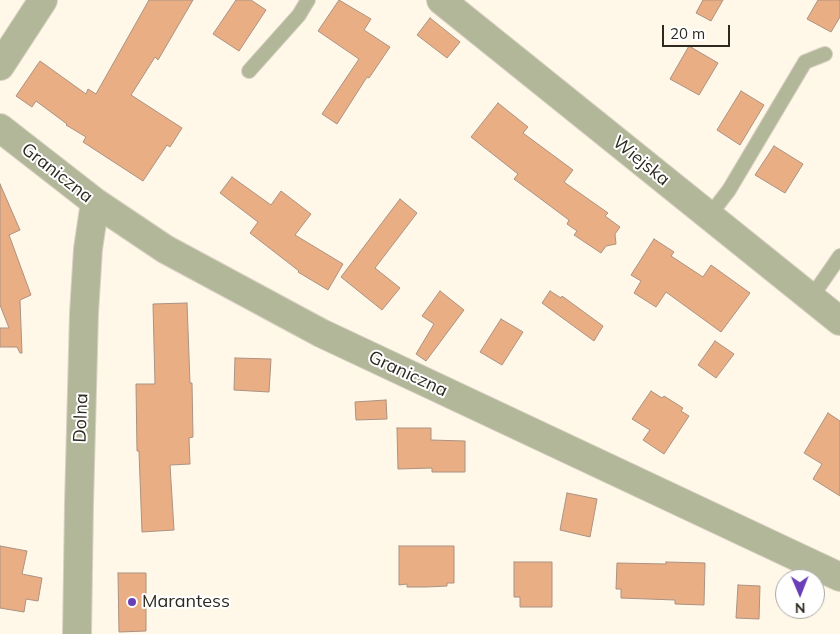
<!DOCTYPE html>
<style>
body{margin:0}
#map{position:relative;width:840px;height:634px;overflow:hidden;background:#fff7e7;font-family:Mulish,sans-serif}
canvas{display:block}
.north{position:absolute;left:775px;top:569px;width:50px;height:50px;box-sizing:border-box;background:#fff;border:1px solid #aba9a5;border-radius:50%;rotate:179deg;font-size:14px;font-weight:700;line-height:20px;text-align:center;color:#2d291f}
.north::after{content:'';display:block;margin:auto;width:18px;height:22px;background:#683fb7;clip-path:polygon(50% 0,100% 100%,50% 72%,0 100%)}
.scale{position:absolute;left:662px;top:25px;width:68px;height:22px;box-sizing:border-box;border:2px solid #2d291f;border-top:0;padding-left:6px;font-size:15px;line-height:18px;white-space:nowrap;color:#2d291f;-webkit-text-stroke:4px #fff;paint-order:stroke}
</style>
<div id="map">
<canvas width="840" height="634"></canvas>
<div class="north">N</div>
<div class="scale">20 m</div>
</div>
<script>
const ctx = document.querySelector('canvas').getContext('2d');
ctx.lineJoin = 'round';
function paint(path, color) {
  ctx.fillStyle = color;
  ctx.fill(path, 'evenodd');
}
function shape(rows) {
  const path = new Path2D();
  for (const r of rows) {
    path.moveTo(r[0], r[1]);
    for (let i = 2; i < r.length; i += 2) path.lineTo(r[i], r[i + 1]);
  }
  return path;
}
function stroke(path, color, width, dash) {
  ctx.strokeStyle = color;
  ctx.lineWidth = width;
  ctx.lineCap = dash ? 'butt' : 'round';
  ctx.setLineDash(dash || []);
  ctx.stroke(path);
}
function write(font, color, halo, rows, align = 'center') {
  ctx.font = font + ' Mulish,sans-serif';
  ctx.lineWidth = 4;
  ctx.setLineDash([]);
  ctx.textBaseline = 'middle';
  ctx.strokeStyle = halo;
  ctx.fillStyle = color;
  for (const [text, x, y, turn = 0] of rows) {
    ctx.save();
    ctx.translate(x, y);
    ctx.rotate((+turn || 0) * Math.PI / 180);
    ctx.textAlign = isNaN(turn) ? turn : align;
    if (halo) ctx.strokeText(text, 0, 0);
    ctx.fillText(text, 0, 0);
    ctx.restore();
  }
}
const building = shape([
 [149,0,193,0,158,60,155,57,131,95,182,128,170,147,167,145,143,181,83,142,86,137,66,125,67,124,36,101,32,107,16,96,40,61,86,94,88,89,96,94,149,0],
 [236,0,251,0,266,10,239,51,213,34,236,0],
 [339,0,371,19,364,30,390,47,369,78,367,77,337,124,322,114,359,59,318,31,339,0],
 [703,0,723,0,711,21,696,13,703,0],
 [818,0,840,0,840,17,831,32,807,19,818,0],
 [430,18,460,42,447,58,417,35,430,18],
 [689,46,718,63,699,95,670,79,689,46],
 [741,91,764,105,740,145,717,130,741,91],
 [498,103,528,127,523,133,573,170,564,182,608,213,605,216,620,227,615,234,616,244,606,246,601,253,574,235,577,231,567,224,569,220,514,179,518,174,471,137,498,103],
 [774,146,803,164,785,193,755,175,774,146],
 [232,177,271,205,281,191,311,214,295,235,343,264,328,290,298,272,299,271,250,233,258,222,220,193,232,177],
 [0,184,20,230,9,235,31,295,20,300,22,353,20,353,17,347,0,347,0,328,9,328,0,305,0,184],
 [400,199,417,213,375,268,400,288,382,310,341,277,400,199],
 [654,239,674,252,671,256,703,277,711,265,750,293,721,332,666,292,656,307,634,293,641,281,631,275,654,239],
 [440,291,464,310,426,361,416,354,434,324,422,316,440,291],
 [550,291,561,298,562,296,603,326,594,341,542,303,550,291],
 [187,303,190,383,192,383,193,437,189,438,190,464,170,465,174,530,142,532,139,451,137,451,136,384,155,384,153,304,187,303],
 [501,319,523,332,502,365,480,352,501,319],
 [715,341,734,354,716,378,698,365,715,341],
 [235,358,271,359,269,392,234,390,235,358],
 [651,391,662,398,664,396,683,408,681,411,689,416,664,454,643,440,650,430,632,419,651,391],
 [386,400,387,419,356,420,355,402,386,400],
 [828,413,840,421,840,496,813,479,822,464,804,453,828,413],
 [397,428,431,428,431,440,465,441,465,472,432,472,432,468,398,469,397,428],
 [567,493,597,499,590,537,560,530,567,493],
 [0,546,27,551,22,574,42,578,38,601,26,599,24,612,0,608,0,546],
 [399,546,454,546,454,583,447,583,447,586,427,587,407,587,407,584,399,585,399,546],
 [514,562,552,562,552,607,520,607,520,597,514,597,514,562],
 [666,562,705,563,704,605,675,604,675,600,621,598,621,589,616,589,617,563,666,564,666,562],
 [118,573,146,573,146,631,119,632,118,573],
 [738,585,760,586,759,619,736,618,738,585]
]);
paint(building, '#eaae85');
stroke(building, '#ab9282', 1);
const lane = shape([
 [249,71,299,15,308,0],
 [709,216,729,190,805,62,825,54],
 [811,298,840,256]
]);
const street = shape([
 [441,0,840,321],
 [0,66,43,0],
 [0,128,95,202,165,249,321,333,840,577],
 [77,634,79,504,84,313,88,249,95,202]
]);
stroke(lane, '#d9d2c3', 16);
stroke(street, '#d9d2c3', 30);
stroke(lane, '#b2b79a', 14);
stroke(street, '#b2b79a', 28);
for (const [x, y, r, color] of [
 [132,602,5,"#683fb7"]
]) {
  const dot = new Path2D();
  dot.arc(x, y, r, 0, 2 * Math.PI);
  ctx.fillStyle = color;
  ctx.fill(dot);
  stroke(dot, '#fff', 2);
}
write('18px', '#2d291f', '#fff', [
 ["Wiejska",641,161,39],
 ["Graniczna",57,173,38],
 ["Graniczna",408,374,25],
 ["Dolna",81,418,-88]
]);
write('18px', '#2d291f', '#fff', [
 ["Marantess",142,602]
], 'left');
</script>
